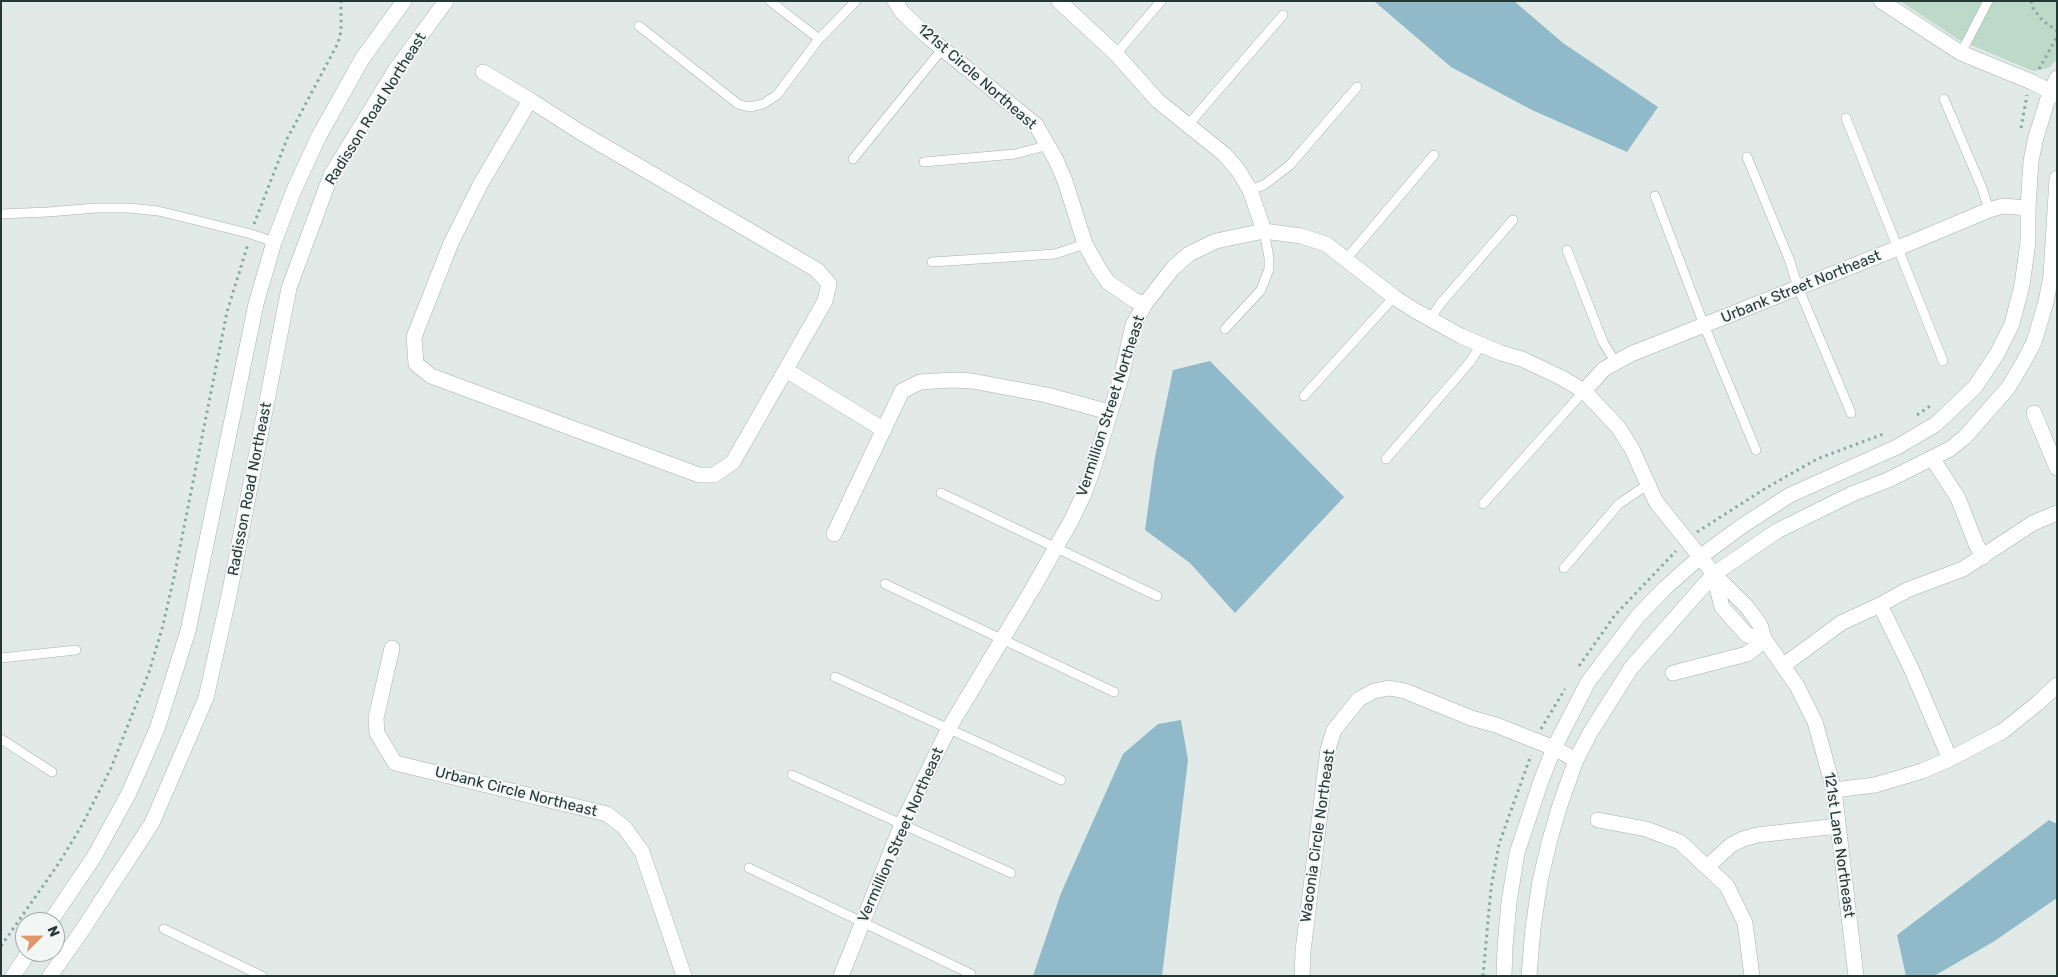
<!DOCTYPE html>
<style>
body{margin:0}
#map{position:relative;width:2058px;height:977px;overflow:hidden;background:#e2eae7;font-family:Rubik,sans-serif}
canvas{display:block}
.frame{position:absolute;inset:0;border:2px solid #243936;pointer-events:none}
.north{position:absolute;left:15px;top:912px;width:50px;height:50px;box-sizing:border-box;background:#f2f7f5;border:1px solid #a0aba9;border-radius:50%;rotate:67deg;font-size:14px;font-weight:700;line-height:20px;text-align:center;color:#243936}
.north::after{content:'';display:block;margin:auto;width:18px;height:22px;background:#e19569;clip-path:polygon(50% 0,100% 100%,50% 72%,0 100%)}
</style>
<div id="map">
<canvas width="2058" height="977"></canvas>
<div class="frame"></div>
<div class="north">N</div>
</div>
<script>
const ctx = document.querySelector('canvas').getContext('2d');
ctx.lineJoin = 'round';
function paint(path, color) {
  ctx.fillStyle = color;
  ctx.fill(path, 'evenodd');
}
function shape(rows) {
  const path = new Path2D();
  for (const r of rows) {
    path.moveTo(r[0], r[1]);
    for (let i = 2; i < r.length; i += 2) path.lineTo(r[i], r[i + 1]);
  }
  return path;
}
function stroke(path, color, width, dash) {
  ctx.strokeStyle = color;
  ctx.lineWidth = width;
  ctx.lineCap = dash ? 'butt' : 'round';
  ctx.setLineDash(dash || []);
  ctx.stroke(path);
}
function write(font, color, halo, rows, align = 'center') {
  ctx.font = font + ' Rubik,sans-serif';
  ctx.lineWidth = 4;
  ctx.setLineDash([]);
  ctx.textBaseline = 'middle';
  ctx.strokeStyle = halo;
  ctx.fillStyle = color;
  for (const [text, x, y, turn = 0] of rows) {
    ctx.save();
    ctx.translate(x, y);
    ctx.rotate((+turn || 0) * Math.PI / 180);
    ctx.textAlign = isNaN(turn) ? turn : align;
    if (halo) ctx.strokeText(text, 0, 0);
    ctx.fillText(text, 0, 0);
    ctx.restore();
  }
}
paint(shape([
 [1900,1,2057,1,2057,59,2050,67,2044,69,2034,71,2028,69,1959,40]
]), '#bdd9c8');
paint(shape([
 [1374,1,1514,1,1563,43,1658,107,1627,152,1532,110,1451,67],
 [1210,361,1344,497,1235,613,1190,563,1145,530,1155,457,1173,370],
 [1181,720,1188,760,1162,976,1033,976,1061,893,1123,754,1158,724],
 [2049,820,2057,824,2057,898,1993,942,1934,976,1906,976,1897,935]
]), '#90b9c9');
const lane = shape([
 [770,1,819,39],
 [639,26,738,104,749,107,763,104,777,95,819,39,856,1],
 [1961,53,1988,1],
 [1116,54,1161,1],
 [1944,99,1982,188,1989,210],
 [1846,118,1943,361],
 [1188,125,1283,15],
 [1747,157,1789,259,1798,287,1851,413],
 [853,159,943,48],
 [924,162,1015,154,1038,148,1047,143],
 [1250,190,1264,185,1290,165,1357,87],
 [1655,196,1704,325,1756,450],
 [1,214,48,212,96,208,129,208,158,211,191,219,251,234,274,242],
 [1567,250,1603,342,1616,363],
 [1347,258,1434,155],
 [932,262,1055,254,1085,244],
 [1430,319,1441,303,1513,220],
 [1225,329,1261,290,1269,269,1269,258,1264,231],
 [1304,396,1394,297],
 [1386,459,1470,362,1481,345],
 [941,493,1157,596],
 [1483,504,1584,391],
 [1564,568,1619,504,1647,485],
 [885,584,1114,692],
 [1,658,76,650],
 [835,677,1061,780],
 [1,739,52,772],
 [792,775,1011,873],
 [749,868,971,974],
 [164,929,262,976]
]);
const street = shape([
 [895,1,902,12,927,36,1036,125,1056,160,1065,181,1085,244,1099,269,1108,282,1134,300,1145,304],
 [1059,1,1116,54,1158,101,1224,154,1238,170,1250,190,1264,231],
 [1881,1,1961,53,2032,82,2057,95],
 [483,72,530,100,580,132,817,270,829,284,825,301,733,462,714,475,699,475,431,376,416,364,414,337,451,243,480,185,530,100],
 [786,370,884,430],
 [1584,391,1604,369,1631,354,1898,248,1989,210,2003,206,2028,208],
 [2034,413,2057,468],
 [1932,458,1958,498,1976,544,1983,557],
 [834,534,902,391,920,382,953,380,972,381,1047,395,1109,412],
 [1714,576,1722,607,1747,635,1765,640],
 [1880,605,1911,668,1950,759],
 [392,648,376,718,377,733,395,763,607,814,624,827,642,852,684,976],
 [1784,665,1841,623,1880,605,1907,590,1963,569,2033,523,2057,513],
 [1673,673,1747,654,1765,640],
 [1834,790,1875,785,1922,771,1950,759,2003,731,2038,703,2057,685],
 [1598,820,1646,829,1680,842,1727,886,1745,923,1752,976],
 [1707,867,1731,845,1743,839,1757,835,1838,826],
 [841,976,902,824,949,728,1033,588,1071,521,1083,496,1092,472,1122,374,1133,325,1145,304,1173,268,1189,254,1216,241,1264,231,1301,236,1326,244,1394,297,1414,310,1461,336,1501,353,1522,359,1562,378,1584,391,1618,427,1632,449,1656,502,1714,574,1747,607,1760,625,1765,640,1797,686,1815,722,1834,790,1856,976],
 [1302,976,1303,951,1328,749,1334,730,1359,699,1374,691,1389,688,1405,691,1471,718,1496,725,1554,748,1576,760]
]);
const secondary = shape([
 [50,922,94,857,129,793,157,729,188,631,256,304,274,242,294,190,319,136,362,59,404,1],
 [13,976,29,952],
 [50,976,81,932,152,823,206,698,229,595,289,288,331,175,396,69,446,1],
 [1504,976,1505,947,1509,902,1517,853,1541,781,1554,748,1588,682,1638,616,1665,588,1700,557,1742,526,1790,495,1897,447,1936,424,1975,387,1997,354,2012,324,2022,285,2028,242,2028,208,2031,161,2036,137,2050,92,2057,78],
 [1529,976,1533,928,1540,881,1550,839,1560,805,1576,760,1590,733,1631,668,1714,574,1777,531,1852,494,1888,480,1950,449,1965,437,1986,413,2008,388,2023,363,2034,342,2046,302,2051,276,2057,178]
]);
stroke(lane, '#a5b1ae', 10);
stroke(street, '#a5b1ae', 16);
stroke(secondary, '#a2b5b0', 16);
stroke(shape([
 [2031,1,2033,8,2042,20,2057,31],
 [2039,69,2057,37],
 [2021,128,2027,95],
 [254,224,287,139,338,43,341,31,341,1],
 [1917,415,1930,406],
 [1697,532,1766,488,1817,459,1886,433],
 [1579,666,1615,615,1676,551],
 [1541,729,1565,689],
 [1,946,59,863,82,825,111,768,149,672,162,629,174,577,227,312,248,244],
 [1483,976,1491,888,1499,844,1531,755]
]), '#86aaa3', 3, [2.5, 4]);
stroke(lane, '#fff', 9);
stroke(street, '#fff', 15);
stroke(secondary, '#fff', 15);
write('15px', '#243936', '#f2f7f5', [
 ["121st Circle Northeast",977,77,41],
 ["Radisson Road Northeast",376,109,-58],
 ["Urbank Street Northeast",1801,287,-22],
 ["Vermillion Street Northeast",1111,406,-72],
 ["Radisson Road Northeast",250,489,-79],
 ["Urbank Circle Northeast",516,792,14],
 ["Vermillion Street Northeast",901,835,-66],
 ["Waconia Circle Northeast",1318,836,-82],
 ["121st Lane Northeast",1839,845,82]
]);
</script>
